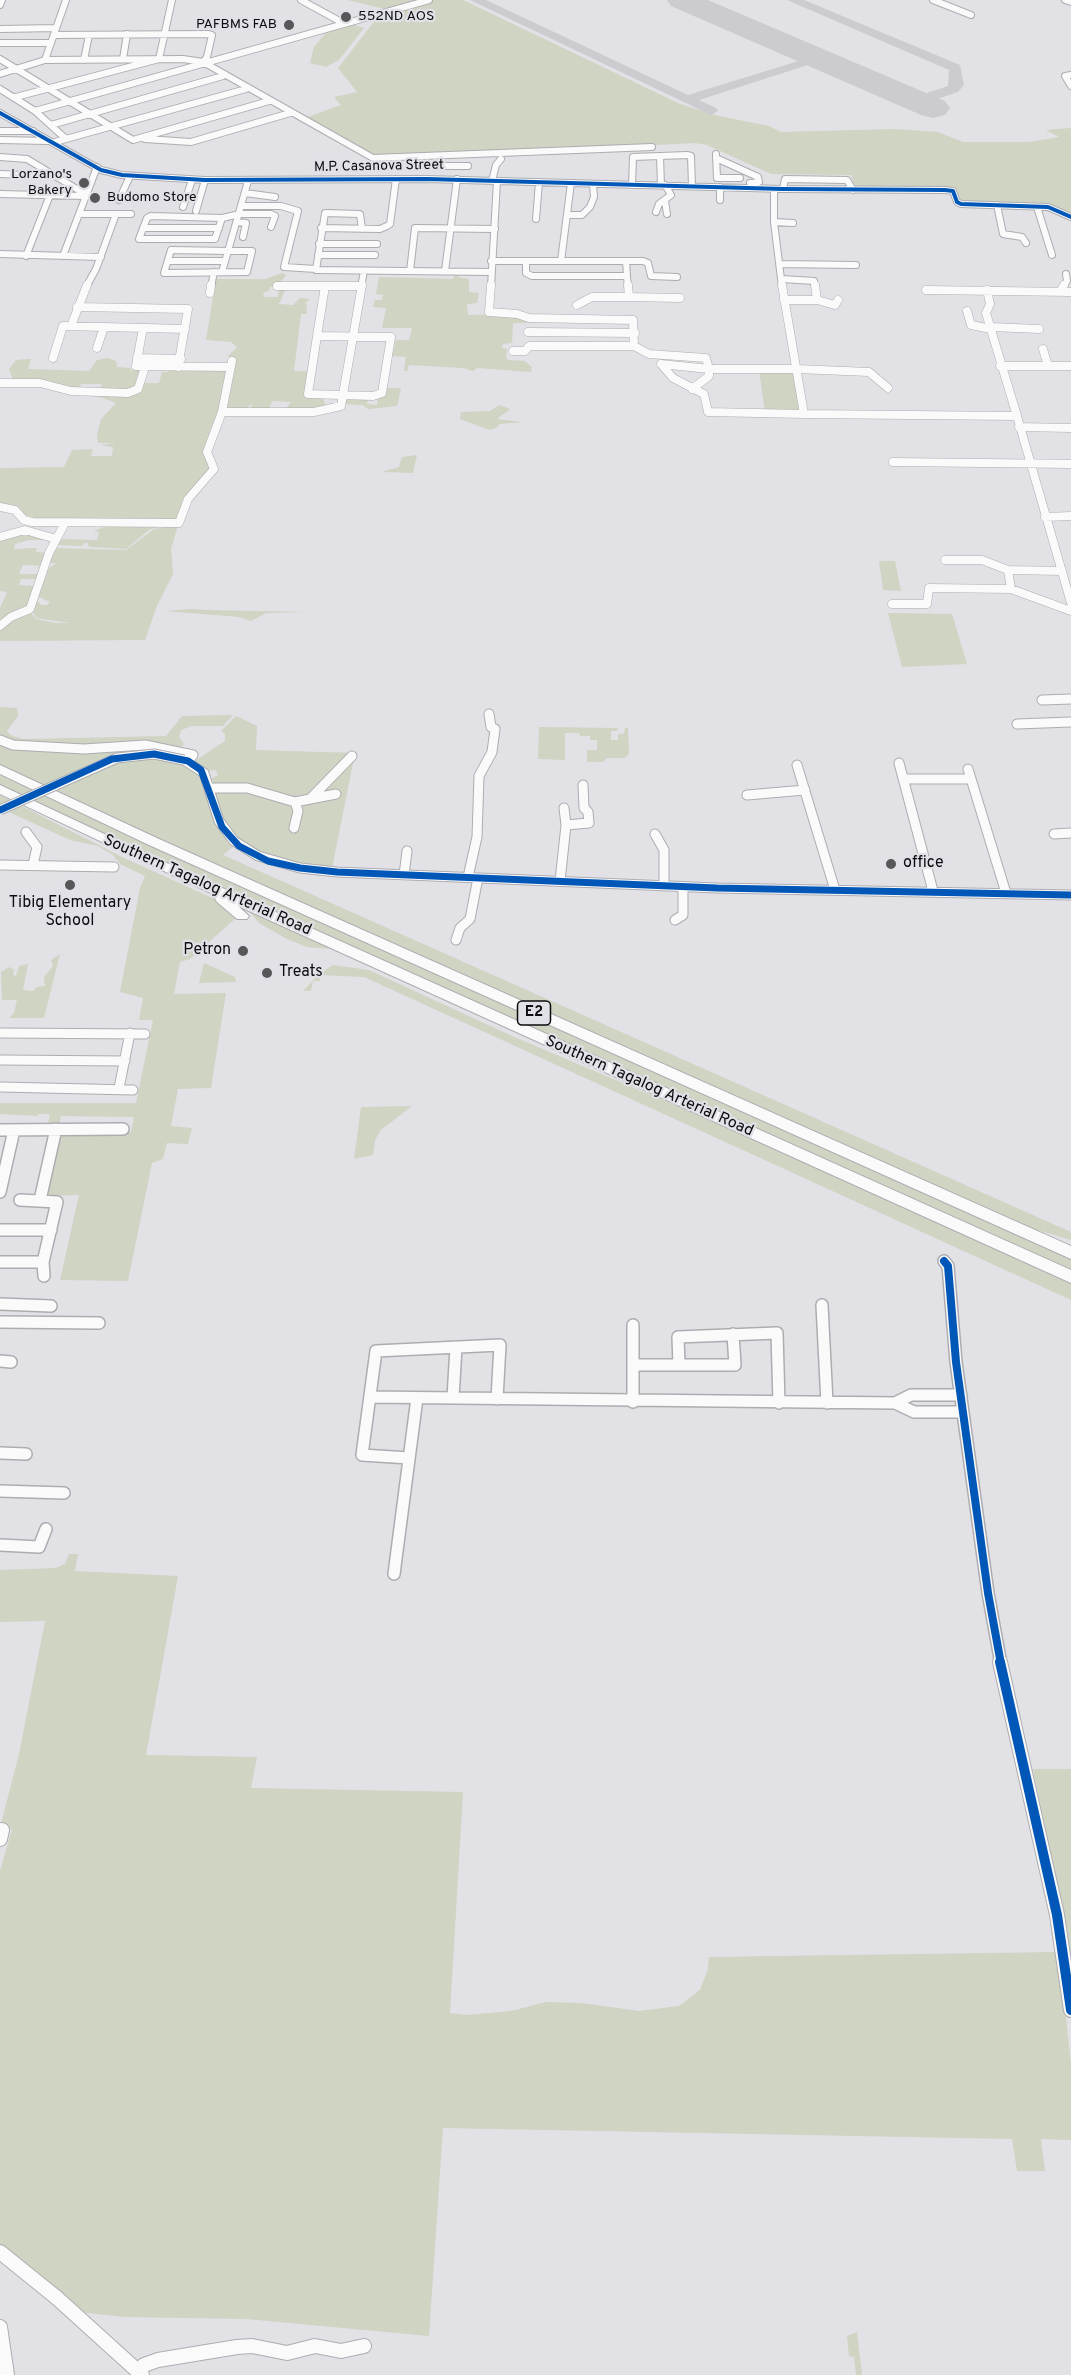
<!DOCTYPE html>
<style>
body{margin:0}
canvas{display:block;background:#e1e1e6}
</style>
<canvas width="1071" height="2375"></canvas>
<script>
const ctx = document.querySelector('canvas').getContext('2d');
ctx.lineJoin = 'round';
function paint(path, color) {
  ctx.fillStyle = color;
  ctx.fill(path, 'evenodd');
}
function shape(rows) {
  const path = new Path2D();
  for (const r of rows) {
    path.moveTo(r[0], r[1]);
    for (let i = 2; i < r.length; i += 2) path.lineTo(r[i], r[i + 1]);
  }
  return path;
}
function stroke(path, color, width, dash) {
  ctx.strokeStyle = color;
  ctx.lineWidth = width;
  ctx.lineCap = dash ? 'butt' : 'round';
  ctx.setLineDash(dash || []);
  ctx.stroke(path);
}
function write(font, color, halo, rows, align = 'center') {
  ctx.font = font + ' Overpass,sans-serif';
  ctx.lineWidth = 4.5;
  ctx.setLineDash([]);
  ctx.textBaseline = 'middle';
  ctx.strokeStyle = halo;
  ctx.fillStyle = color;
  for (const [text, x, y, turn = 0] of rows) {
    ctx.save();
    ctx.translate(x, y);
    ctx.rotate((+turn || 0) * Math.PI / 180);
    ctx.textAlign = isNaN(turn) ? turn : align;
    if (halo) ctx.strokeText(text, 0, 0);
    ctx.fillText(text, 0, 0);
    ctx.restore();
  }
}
paint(shape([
 [348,0,463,0,680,104,719,116,769,126,781,132,895,129,938,132,963,142,1029,142,1059,137,1046,130,1071,128,1071,214,1053,205,961,201,952,188,855,188,851,175,771,174,707,145,695,143,389,159,370,155,308,117,341,105,334,97,357,92,338,68,384,9],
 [351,24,364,28,339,60,326,67,310,63,314,47,330,28],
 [282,273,286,275,285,277,275,287,270,287,269,291,264,292,263,297,278,297,279,289,286,288,279,304,293,305,300,298,310,299,306,302,307,314,301,314,294,371,309,371,306,392,323,397,325,405,339,405,284,411,291,402,272,401,269,410,251,409,252,403,246,410,225,410,234,360,228,356,237,347,231,342,206,340,216,279,265,279],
 [455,274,461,278,469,279,469,292,479,293,477,303,467,304,468,315,504,314,527,320,527,323,513,323,512,343,503,344,502,348,507,349,506,357,508,360,525,361,532,367,531,372,477,368,473,371,463,368,409,365,407,371,404,371,406,357,392,356,396,340,409,340,412,328,382,328,386,308,373,307,375,300,382,300,383,295,376,294,379,277,453,279],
 [108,358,116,361,117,367,131,368,130,372,134,368,141,367,140,378,136,379,138,380,137,389,100,390,102,384,81,384,79,390,13,379,9,369,16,360,27,359,31,359,28,369,89,371,97,360],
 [169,367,226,370,221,405,208,444,213,466,201,477,179,521,32,521,0,507,0,468,64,467,72,450,93,449,91,456,112,456,113,447,100,445,115,443,98,443,97,435,101,419,116,403,92,394,124,394,142,383,159,383,162,372,168,372],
 [759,370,794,370,799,411,765,412],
 [387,388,401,388,397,406,368,409,363,405,344,404,346,398,368,397,367,404,377,405,378,397,385,396],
 [499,405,510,409,497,419,522,422,499,424,498,427,490,430,460,419,461,412,490,411],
 [417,455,413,473,382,472,399,467,402,457],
 [178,525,171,549,173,574,157,606,145,640,0,641,0,628,8,621,30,612,36,619,56,623,70,623,36,618,32,610,36,599,41,605,47,605,50,602,37,596,47,574,45,572,56,563,49,563,55,548,126,550,154,529],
 [106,526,160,526,149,530,126,549,89,547,87,542,81,546,57,545,60,539,97,540,99,532,94,531],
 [19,531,51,540,29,540,15,544,14,549,37,548,36,552,47,553,44,566,23,565,19,574,40,574,38,579,21,579,19,585,36,586,28,608,0,625,0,608,7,592,0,591,0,539],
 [879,561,895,561,901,591,883,590],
 [192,609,206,610,307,612,266,613,251,621,239,617,165,611],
 [888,613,952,614,967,664,902,667],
 [0,707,17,708,18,716,7,731,10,735,23,739,166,736,182,716,233,715,223,726,192,726,181,730,179,737,184,744,180,748,28,745,0,738],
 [236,716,257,726,256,750,355,753,332,868,296,865,263,855,238,841,225,825,212,778,218,775,216,770,207,771,195,761,225,741,225,734,221,731],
 [539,727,618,728,617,731,611,731,611,740,618,740,618,734,624,734,625,728,628,728,629,754,625,758,607,758,603,762,587,762,587,750,597,750,597,740,590,740,590,736,580,736,579,733,565,733,565,760,538,759],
 [0,742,127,746,154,751,120,754,101,759,58,779,67,783,111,763,147,757,182,763,200,775,218,828,234,846,223,855,1071,1232,1071,1240,1017,1224,180,850,0,765],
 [0,773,534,1018,1071,1258,1071,1273,154,860,0,786],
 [0,795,122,857,221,902,236,918,190,959,180,962,174,994,226,993,211,1088,178,1089,171,1126,192,1128,188,1144,167,1143,163,1159,152,1163,128,1281,60,1280,79,1195,51,1196,46,1193,61,1134,131,1132,134,1117,61,1116,59,1125,48,1124,50,1114,38,1114,38,1116,0,1114,0,1103,136,1103,153,1020,139,1020,143,998,120,992,140,888,145,876,120,864,113,855,98,846,70,840,0,808],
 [250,912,254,912,332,949,307,947,287,939,259,923],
 [60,954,44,1018,9,1018,14,1013,17,1000,2,1000,1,972,9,967,14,970,13,975,16,976,19,966,28,964,23,990,34,991,36,987,45,986,44,977,53,966,51,960],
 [204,963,235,977,236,982,199,983],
 [333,965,369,970,512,1036,684,1109,920,1215,1071,1284,1071,1300,364,977,321,975,320,981,313,981,311,991,303,991,319,974],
 [412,1106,381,1130,375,1140,373,1155,354,1159,361,1107],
 [69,1554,78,1554,75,1571,178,1576,146,1755,257,1757,251,1788,463,1792,450,2013,466,2015,511,2011,546,2002,582,2003,639,2011,679,2006,700,1990,708,1969,709,1957,1059,1952,1071,2064,1071,2140,1041,2139,1045,2171,1017,2171,1012,2139,443,2128,429,2336,246,2319,124,2317,79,2312,0,2245,0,1871,12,1829,0,1828,19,1754,45,1621,0,1622,0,1570,56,1568,65,1564],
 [1033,1769,1071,1769,1071,1952,1070,1952],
 [857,2332,862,2375,856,2375,854,2357,849,2356,847,2336]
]), '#cfd4c3');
paint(shape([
 [470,0,486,0,688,95,802,60,812,60,814,63,699,100,716,108,718,111,711,115,470,0],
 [787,0,804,0,960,65,964,85,958,92,922,104,912,104,912,98,948,86,949,70,787,0]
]), '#ccccd0');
paint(shape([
 [667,0,708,0,945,101,950,108,945,115,933,118,921,115,671,6,667,0]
]), '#ccccd0');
const minorFar4 = shape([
 [301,0,343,23],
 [933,0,971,15],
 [1065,0,1071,2],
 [0,5,2,0],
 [0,29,56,28],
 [54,35,209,34,212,35,207,57,203,62],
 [0,43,51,43],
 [0,59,133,140,269,101],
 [123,59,127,34],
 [45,60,183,59,203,62,373,158,652,147],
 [84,60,89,35],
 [0,74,45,60,66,0],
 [1071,75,1065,76,1071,86],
 [0,89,35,111,66,139],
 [16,97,159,59,172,0],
 [35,111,429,0],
 [0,113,101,170,122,175,205,180,427,179,783,189,945,190,953,191,957,202,961,204,1048,207,1071,217],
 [51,125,223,76],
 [0,131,33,131],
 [145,139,191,142,290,113],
 [0,140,48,141],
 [55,142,246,89],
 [716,154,717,178,740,178],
 [660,156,661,185],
 [0,157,27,159,85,194],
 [716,158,758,177,759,182,750,183],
 [437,166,468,166],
 [0,174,51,176],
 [492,181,496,165,501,159],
 [632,185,633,157,687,155,691,156,692,186],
 [720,187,720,200],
 [774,189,774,222,782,287],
 [783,189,785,179,847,180,853,190],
 [245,193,275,197],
 [0,194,84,196],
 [119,200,130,176],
 [665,201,667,214],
 [997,205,1003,234,1022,237,1026,243],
 [242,206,281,206,298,211,284,267,316,269],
 [183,207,192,180],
 [1037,207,1052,255],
 [196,211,205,180],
 [656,212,659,204,671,195,665,185],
 [81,214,131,214],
 [567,215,582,215,590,207,594,197,593,184],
 [151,216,222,218,215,239,139,239,147,218,151,216],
 [222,218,240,214,271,214,275,216,271,227],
 [536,219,539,182],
 [237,222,246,223,243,237],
 [774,222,793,223],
 [143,228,219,228],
 [321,228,380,229,387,226,390,224,396,179],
 [362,229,360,214,325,213,316,270,491,272],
 [319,244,377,244],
 [171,250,229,251,252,251,247,272,164,273,171,250],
 [0,254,101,257],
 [318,255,375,255],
 [26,256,50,195],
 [63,256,97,167],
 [168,261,225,261],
 [491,261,643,261,648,263,651,276,677,277],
 [526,261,526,273,532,276,627,276,626,261],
 [561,261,571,183],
 [780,264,856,265],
 [410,271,415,228,495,229],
 [445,271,457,179],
 [222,272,248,181],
 [627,276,628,287],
 [782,279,814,281,815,287],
 [277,286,360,286],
 [86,287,96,269,116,214],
 [211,287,214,272],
 [361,287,364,271],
 [491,287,497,181],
 [1063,287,1067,281,1066,274]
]);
const minorFar3 = shape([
 [491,285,489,312,517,314,529,318,633,320,634,346],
 [628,285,629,297,680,298],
 [782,285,804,414,1017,416,1071,603],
 [277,286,360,286],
 [926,290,1071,292],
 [987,290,990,304,986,313,1017,416],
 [1060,292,1064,285],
 [210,293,211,285],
 [784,300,817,300,815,285],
 [817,300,835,305,838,300],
 [577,305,592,297,629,297],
 [77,307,188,309,178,367],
 [967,311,971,325,991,329],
 [71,326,87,285],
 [991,327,1039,329],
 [143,328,136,366,229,367],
 [528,332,635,333],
 [317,336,391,337,382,393,373,396,308,394,317,336],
 [317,336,325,286],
 [97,348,104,327],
 [1043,349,1048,366],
 [513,351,525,351,529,346,634,346,649,354,706,358,709,369,797,369],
 [53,358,63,326,185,329],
 [137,358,181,359],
 [661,364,673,378,704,394,708,412,805,414],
 [661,364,709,369,709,376,692,389],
 [1000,366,1071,366],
 [797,369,869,372,888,388],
 [0,383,40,383,71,391,128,393,138,389,145,367],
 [222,412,314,412,341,406,362,285],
 [1019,427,1071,428],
 [893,462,1071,464],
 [0,507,15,510,24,520,32,522,179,523,188,499,214,469,207,452,222,412,232,361],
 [1045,517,1071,516],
 [0,537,25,530,56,539],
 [945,560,982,560,1008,570],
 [1011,589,1071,611],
 [892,604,927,604,929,588,1011,589,1008,570,1062,571],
 [0,626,11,617,30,609,49,553,65,523]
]);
const minorFar2 = shape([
 [1042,700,1071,699],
 [1017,724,1071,722],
 [0,740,13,745,84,749,145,745,193,755,188,761],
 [184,760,204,773,219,821,234,841,258,856,300,868,337,872,717,888,1071,895],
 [899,763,933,891],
 [797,765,835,890],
 [968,769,1006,893],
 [903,779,971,779],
 [210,788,247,788,295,802,336,794],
 [747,795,805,790],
 [311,798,352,756],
 [564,808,566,825],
 [294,828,298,811,295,802],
 [26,832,37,847,33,865],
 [655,834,664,850,664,886],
 [1054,834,1071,833],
 [0,865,114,867],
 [404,875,407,851],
 [468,877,477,837,479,776,492,752,495,729,491,727,489,714],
 [560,881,566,825,589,823,588,812,584,808,583,785],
 [675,920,683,915,683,887],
 [456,940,460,928,470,919,478,878],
 [0,1033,145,1034],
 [0,1060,125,1061],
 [0,1087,133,1090],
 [119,1088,130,1033]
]);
const minorFar1 = shape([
 [0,1130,123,1129],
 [0,1192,14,1130],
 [20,1200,57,1202,43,1262,44,1276],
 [40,1200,56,1129],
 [0,1230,51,1230],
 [944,1261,948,1266,956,1362,988,1593,1001,1664],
 [0,1262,43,1262],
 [0,1304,51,1306],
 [822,1305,827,1403],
 [0,1322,99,1323],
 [633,1325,633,1402],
 [0,1361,11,1362],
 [633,1365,735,1365,733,1334],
 [679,1365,678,1337,777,1333,779,1403],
 [370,1397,895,1403,914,1412,963,1412],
 [453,1398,456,1347],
 [895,1403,911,1395,961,1395],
 [0,1453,26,1454],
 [409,1458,362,1455,376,1351,500,1345,497,1399],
 [0,1491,64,1493],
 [0,1545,39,1547,46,1529],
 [394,1574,417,1398]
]);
const minor = shape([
 [1000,1662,1057,1915,1071,2010],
 [0,1839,2,1830],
 [0,2252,57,2298,142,2375],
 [0,2327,7,2375],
 [138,2371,144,2365,158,2360,237,2347,252,2346,287,2353,315,2346,341,2351,364,2346]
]);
const highway = shape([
 [0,765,159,839,1071,1246,1071,1259,149,845,0,774,0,765],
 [0,785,149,855,1071,1270,1071,1283,238,906,249,916,247,919,237,919,217,902,215,899,217,896,0,794,0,785]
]);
stroke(minorFar4, '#adadb1', 8);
stroke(minorFar3, '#adadb1', 9);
stroke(minorFar2, '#adadb1', 11);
stroke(minorFar1, '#adadb1', 14);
stroke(minor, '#adadb1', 16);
stroke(highway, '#adadb1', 2);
stroke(minorFar4, '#fafafb', 6);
stroke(minorFar3, '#fafafb', 8);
stroke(minorFar2, '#fafafb', 9);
stroke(minorFar1, '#fafafb', 11);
stroke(minor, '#fafafb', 14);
paint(highway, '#fafafb');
const minorBridge = shape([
 [0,810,117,758,154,754,184,760]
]);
stroke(minorBridge, '#adadb1', 11, []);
stroke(minorBridge, '#fafafb', 9);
stroke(shape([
 [0,113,101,170,122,175,205,180,427,179,783,189,945,190,953,191,957,202,961,204,1048,207,1071,217]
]), '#0057b8', 4);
stroke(shape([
 [0,810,112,759,154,754,188,761,201,770,222,827,239,846,268,861,300,868,337,872,717,888,1071,895]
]), '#0057b8', 7);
stroke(shape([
 [944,1261,948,1266,956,1362,988,1593,1001,1664]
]), '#0057b8', 8);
stroke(shape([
 [1000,1662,1057,1915,1071,2010]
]), '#0057b8', 10);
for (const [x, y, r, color] of [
 [346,17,6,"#57575a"],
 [289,25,6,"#57575a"],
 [84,183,6,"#57575a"],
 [95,198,6,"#57575a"],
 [891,864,6,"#57575a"],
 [70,885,6,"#57575a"],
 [243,951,6,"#57575a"],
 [267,973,6,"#57575a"]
]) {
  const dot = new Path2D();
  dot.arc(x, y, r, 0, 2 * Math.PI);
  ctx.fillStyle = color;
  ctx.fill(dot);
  stroke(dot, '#e0e0e7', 2);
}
write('14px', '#0c0c0e', '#e0e0e7', [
 ["552ND AOS",358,17],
 ["PAFBMS FAB",277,25,"right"],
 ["Lorzano's",72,175,"right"],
 ["Bakery",72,191,"right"],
 ["Budomo Store",107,198]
], 'left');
write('14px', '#0c0c0e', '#e0e0e7', [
 ["M.P. Casanova Street",379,167,-1]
]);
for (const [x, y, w] of [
 [534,1013,33]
]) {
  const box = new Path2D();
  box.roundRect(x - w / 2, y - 12, w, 24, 4.5);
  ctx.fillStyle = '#e0e0e7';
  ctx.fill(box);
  stroke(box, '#0c0c0e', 1.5);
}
write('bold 15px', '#0c0c0e', null, [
 ["E2",534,1013]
]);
write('16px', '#0c0c0e', '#e0e0e7', [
 ["office",903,864],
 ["Tibig Elementary",70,904,"center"],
 ["School",70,922,"center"],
 ["Petron",231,951,"right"],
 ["Treats",279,973]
], 'left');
write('16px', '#0c0c0e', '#e0e0e7', [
 ["Southern Tagalog Arterial Road",207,886,24],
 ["Southern Tagalog Arterial Road",649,1087,24]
]);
</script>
